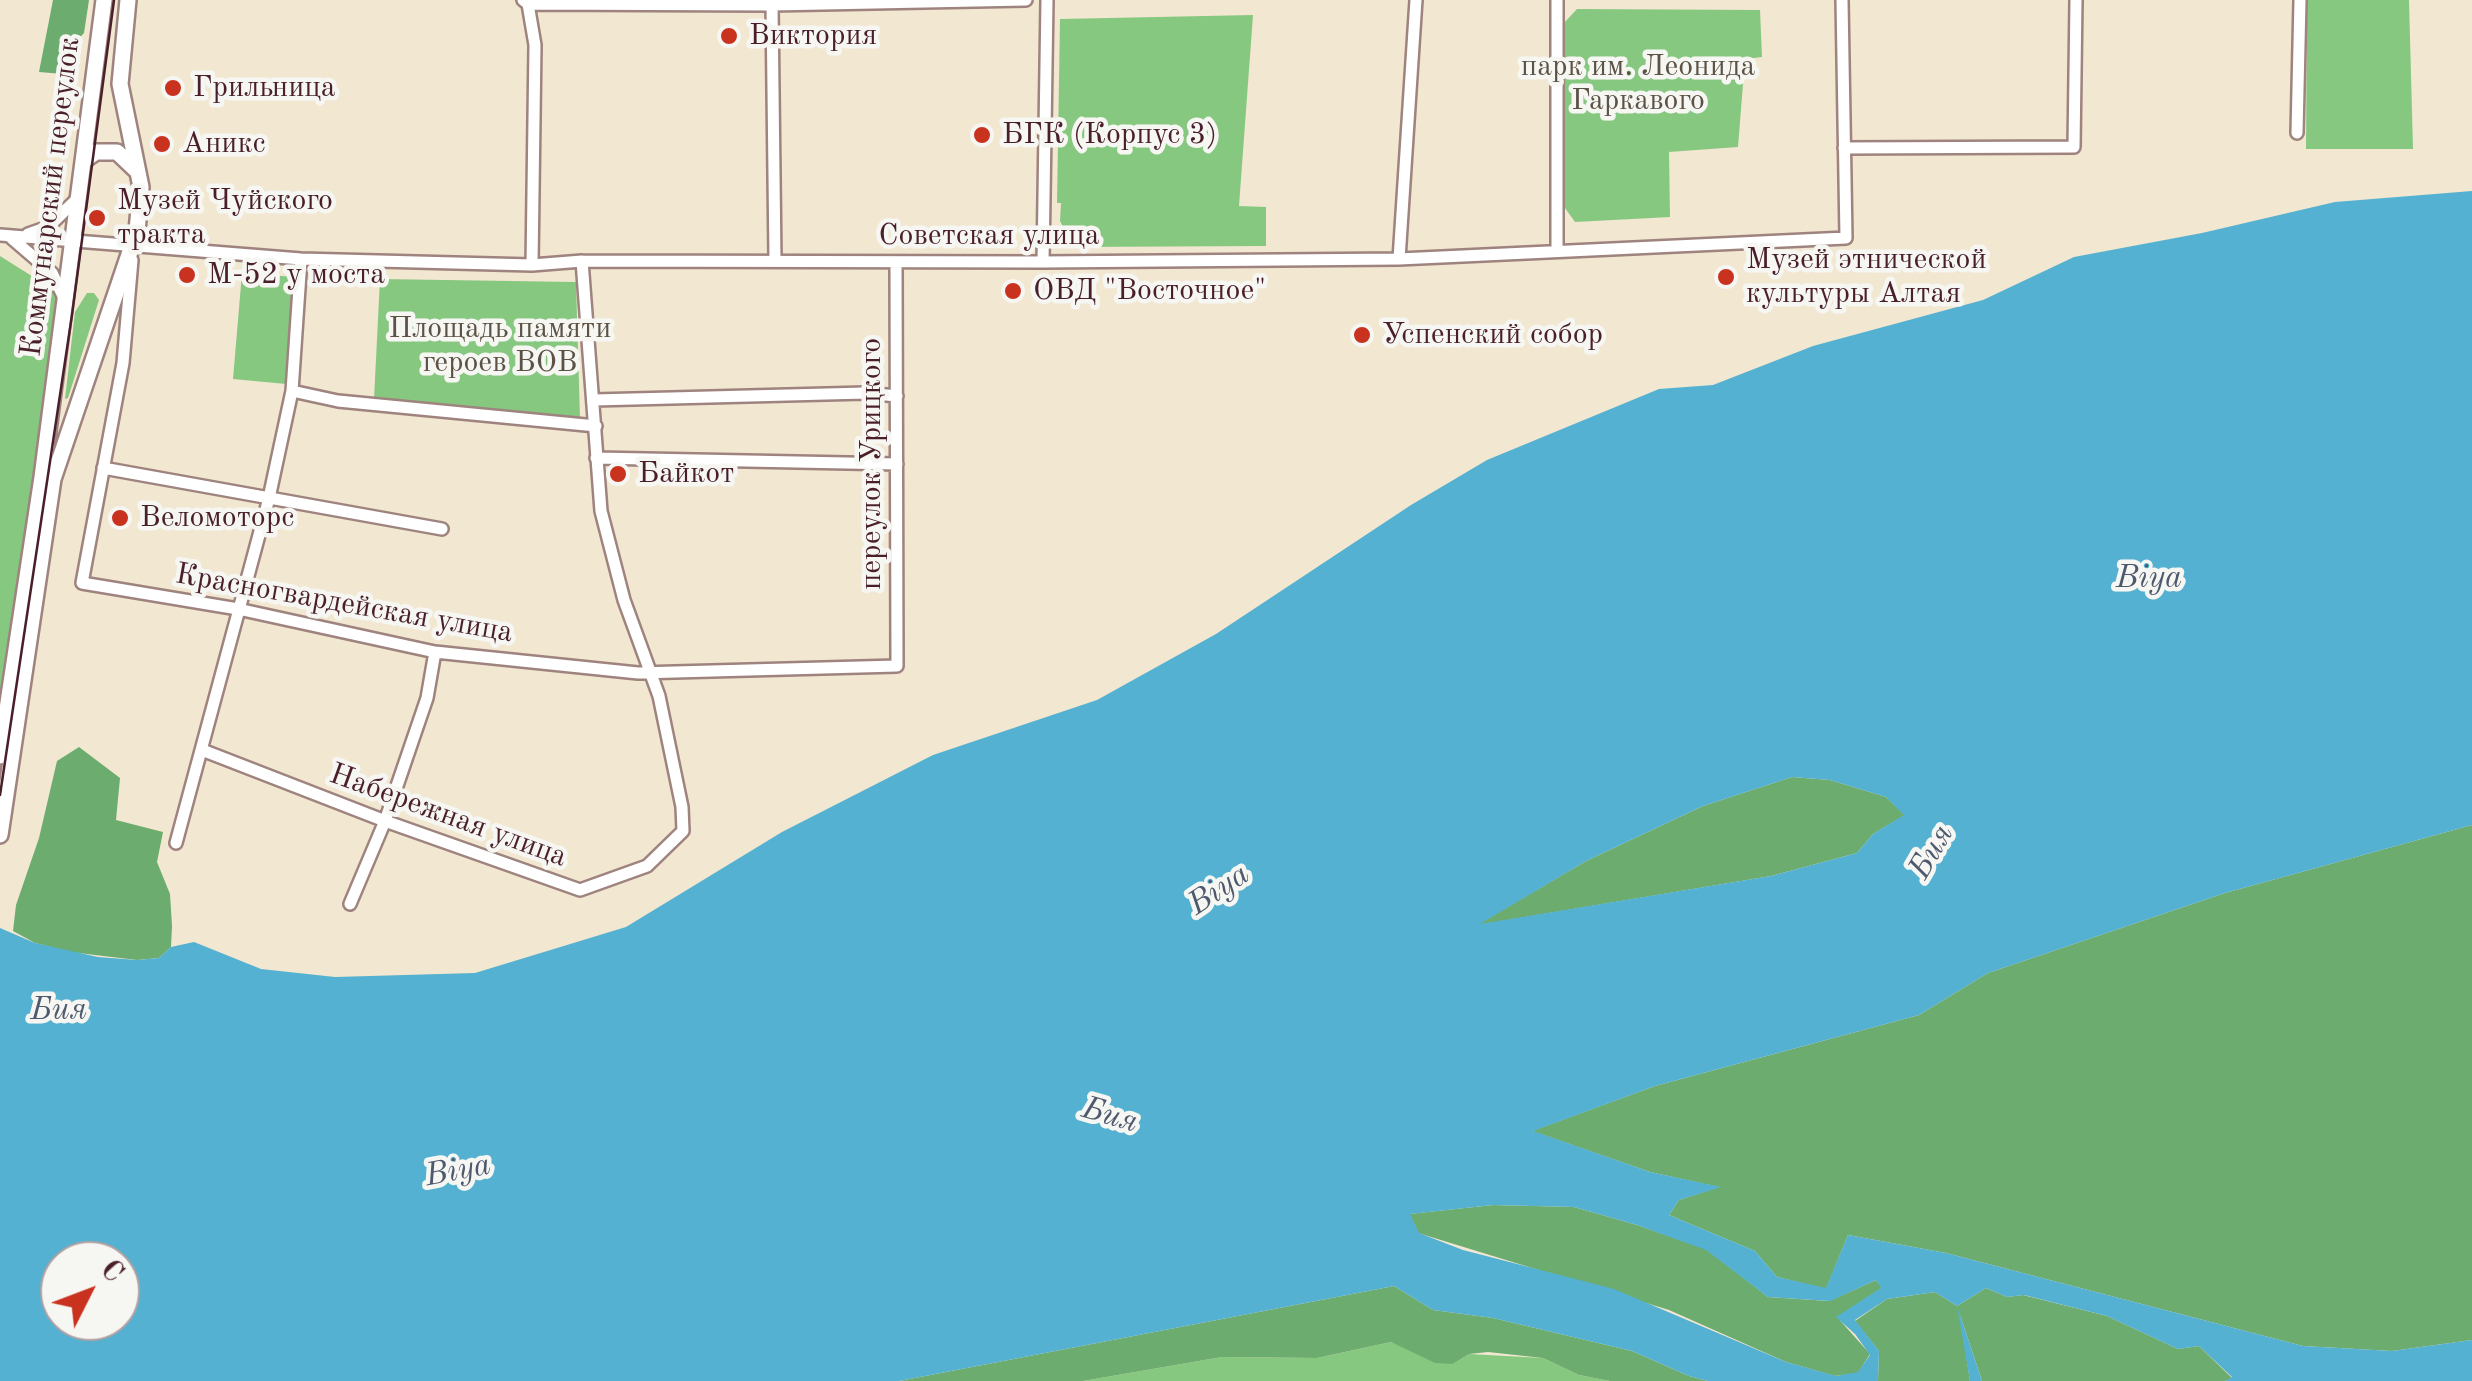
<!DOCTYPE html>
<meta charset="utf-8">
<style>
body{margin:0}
#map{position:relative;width:2472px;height:1381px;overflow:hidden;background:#f2e7d1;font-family:"Old Standard TT",serif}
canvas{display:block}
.north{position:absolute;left:40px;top:1241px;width:100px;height:100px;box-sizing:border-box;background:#f6f6f2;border:2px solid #b1a0a2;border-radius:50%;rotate:48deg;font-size:28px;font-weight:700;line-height:40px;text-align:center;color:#4a1f2b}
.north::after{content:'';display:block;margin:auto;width:35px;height:45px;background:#c8321e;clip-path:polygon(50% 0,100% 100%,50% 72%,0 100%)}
</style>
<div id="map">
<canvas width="2472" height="1381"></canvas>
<div class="north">С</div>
</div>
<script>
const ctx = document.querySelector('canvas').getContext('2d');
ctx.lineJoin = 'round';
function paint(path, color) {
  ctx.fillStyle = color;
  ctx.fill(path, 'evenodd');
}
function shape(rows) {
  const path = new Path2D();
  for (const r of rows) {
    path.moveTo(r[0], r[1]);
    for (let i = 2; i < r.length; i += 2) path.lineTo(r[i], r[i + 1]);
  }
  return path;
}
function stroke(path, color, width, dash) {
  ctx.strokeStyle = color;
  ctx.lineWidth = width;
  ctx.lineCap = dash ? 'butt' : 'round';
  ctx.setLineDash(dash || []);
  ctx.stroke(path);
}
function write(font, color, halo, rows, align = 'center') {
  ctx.font = font + ' "Old Standard TT",serif';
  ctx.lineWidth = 9;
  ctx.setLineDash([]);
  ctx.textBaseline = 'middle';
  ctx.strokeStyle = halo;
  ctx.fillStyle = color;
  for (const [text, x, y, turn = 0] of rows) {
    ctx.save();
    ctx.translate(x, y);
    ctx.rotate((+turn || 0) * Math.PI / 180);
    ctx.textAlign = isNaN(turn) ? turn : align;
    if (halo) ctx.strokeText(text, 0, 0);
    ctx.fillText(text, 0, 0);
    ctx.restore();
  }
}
paint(shape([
 [2307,0,2409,0,2413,149,2306,149],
 [1577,9,1760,10,1762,57,1745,59,1738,147,1669,152,1670,217,1575,222,1565,208,1564,23],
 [1253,15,1239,206,1266,207,1266,246,1073,247,1060,221,1061,203,1057,203,1060,19],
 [0,256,54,290,59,299,0,697],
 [242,273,295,277,286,384,233,379],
 [380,279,576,282,580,419,374,399],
 [87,293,94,293,99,300,68,398,65,399,75,312],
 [1391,1342,1453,1364,1469,1354,1543,1358,1579,1375,1610,1381,1083,1381,1222,1357,1317,1358]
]), '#87c881');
paint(shape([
 [53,0,89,0,84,33,66,52,63,74,39,72],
 [79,747,120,778,116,820,163,832,157,862,170,894,172,926,171,947,159,958,137,960,70,952,35,943,13,931,16,905,39,838,57,761],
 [1792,777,1830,780,1886,797,1905,815,1873,834,1857,853,1771,876,1477,925,1586,861,1703,806],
 [2472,825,2472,1340,2392,1351,2303,1346,1946,1253,1848,1235,1826,1289,1777,1277,1755,1251,1669,1215,1679,1200,1719,1187,1650,1172,1532,1131,1655,1086,1919,1015,1988,973,2225,893],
 [1493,1205,1574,1207,1637,1225,1706,1249,1768,1297,1829,1301,1876,1280,1882,1288,1837,1317,1870,1354,1858,1373,1835,1376,1786,1362,1669,1310,1418,1233,1409,1214],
 [1394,1286,1433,1310,1493,1318,1632,1351,1689,1376,1708,1381,1610,1381,1579,1375,1543,1358,1488,1352,1469,1354,1453,1364,1435,1363,1391,1342,1317,1358,1222,1357,1083,1381,899,1381],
 [1986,1288,2007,1297,2023,1295,2107,1316,2178,1349,2199,1346,2232,1378,2225,1381,1982,1381,1960,1315,1970,1381,1878,1381,1879,1351,1855,1321,1887,1299,1935,1292,1957,1306]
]), '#6dac6f');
paint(shape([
 [2472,191,2472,825,2225,893,1988,973,1919,1015,1655,1086,1533,1131,1650,1172,1721,1187,1679,1200,1669,1215,1755,1251,1777,1277,1826,1288,1848,1235,1946,1253,2303,1346,2392,1351,2472,1340,2472,1381,2225,1381,2232,1377,2199,1346,2178,1349,2107,1316,2024,1295,2007,1297,1986,1288,1957,1306,1982,1381,1970,1381,1957,1306,1935,1292,1887,1299,1855,1320,1879,1351,1878,1381,1708,1381,1689,1376,1632,1351,1493,1318,1433,1310,1394,1286,899,1381,0,1381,0,928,35,943,98,957,137,960,159,958,171,947,194,942,261,969,335,977,475,973,626,927,782,832,933,755,1097,700,1216,634,1411,505,1487,460,1659,389,1713,385,1813,346,1983,300,2074,257,2202,233,2335,202],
 [1792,777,1830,780,1886,797,1904,815,1873,834,1857,853,1771,876,1480,924,1586,861,1703,806],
 [1493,1205,1574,1207,1637,1225,1706,1250,1768,1297,1830,1301,1876,1280,1881,1288,1836,1317,1855,1334,1870,1355,1858,1372,1836,1376,1786,1362,1614,1289,1463,1250,1419,1233,1410,1214],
 [60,1261,120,1261,120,1321,60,1321]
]), '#54b1d2');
const minor = shape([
 [523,0,528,4,535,45,532,265],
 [528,4,772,5,1026,0],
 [772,5,775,261],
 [2297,133,2300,0],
 [1844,148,2074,147,2076,0],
 [28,234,48,227,77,199],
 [0,235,301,259,532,265,582,261,1043,262,1399,259,1846,238,1842,0],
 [9,236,52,273,64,298],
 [1557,251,1557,0],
 [1399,259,1416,0],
 [132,260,123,363,82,583,238,609,435,652,638,673,897,666,896,262],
 [1043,262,1047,0],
 [292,391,338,401,596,426],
 [594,400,865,393,897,396],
 [596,458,897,464],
 [103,468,442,529],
 [202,750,385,821,580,890,647,866,683,831,682,807,659,696,624,600,601,511,582,261],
 [176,843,269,498,292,391,301,259],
 [350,904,385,821,427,698,435,652]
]);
const major = shape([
 [83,161,96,152,117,152,137,171],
 [0,756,42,477,104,0],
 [0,835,53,479,137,231,141,187,120,84,128,0]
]);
stroke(minor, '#9e837e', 16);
stroke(major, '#9e837e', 20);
stroke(minor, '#fff', 11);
stroke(major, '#fff', 15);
stroke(shape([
 [0,795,72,315,114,0]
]), '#4a1f2b', 2.5);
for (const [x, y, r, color] of [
 [729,36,10,"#c8321e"],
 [173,88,10,"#c8321e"],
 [982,135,10,"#c8321e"],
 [162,144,10,"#c8321e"],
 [97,218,10,"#c8321e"],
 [187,275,10,"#c8321e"],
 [1726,277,10,"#c8321e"],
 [1013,291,10,"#c8321e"],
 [1362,335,10,"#c8321e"],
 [618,474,10,"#c8321e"],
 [120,518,10,"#c8321e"]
]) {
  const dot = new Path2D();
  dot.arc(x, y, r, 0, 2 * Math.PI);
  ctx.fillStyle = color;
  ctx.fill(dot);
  stroke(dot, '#f6f6f2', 4);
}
write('30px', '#4a1f2b', '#f6f6f2', [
 ["Виктория",749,36],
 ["Грильница",193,88],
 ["БГК (Корпус 3)",1002,135],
 ["Аникс",182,144],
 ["Музей Чуйского",117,201],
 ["тракта",117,235],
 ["Музей этнической",1746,260],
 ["культуры Алтая",1746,294],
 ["М-52 у моста",207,275],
 ["ОВД \"Восточное\"",1033,291],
 ["Успенский собор",1382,335],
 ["Байкот",638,474],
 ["Веломоторс",140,518]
], 'left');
write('30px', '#5c5245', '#f6f6f2', [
 ["парк им. Леонида",1638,67],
 ["Гаркавого",1638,101],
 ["Площадь памяти",500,329],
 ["героев ВОВ",500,363]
]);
write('30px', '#4a1f2b', '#f6f6f2', [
 ["Коммунарский переулок",51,197,-83],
 ["Советская улица",989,236],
 ["переулок Урицкого",872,464,-90],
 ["Красногвардейская улица",344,604,10],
 ["Набережная улица",448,816,20]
]);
write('italic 32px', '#4e596e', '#f6f6f2', [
 ["Biya",2149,579],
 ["Бия",1932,852,-60],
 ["Biya",1219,890,-34],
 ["Бия",59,1011],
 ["Бия",1110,1116,16],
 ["Biya",458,1171,-11]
]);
</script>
